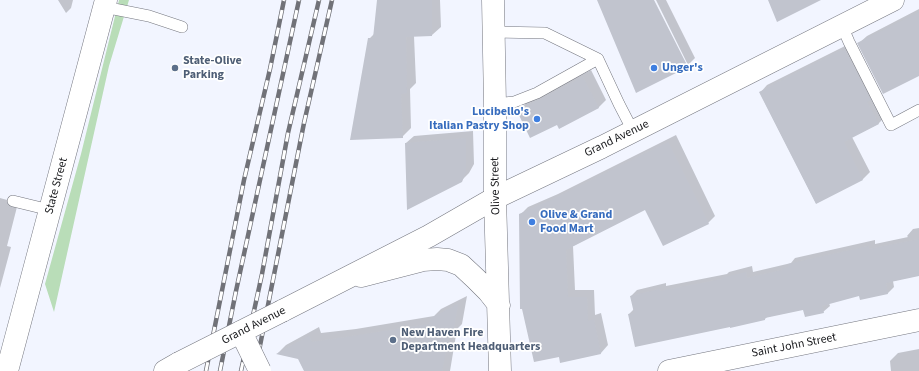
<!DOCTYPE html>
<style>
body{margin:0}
canvas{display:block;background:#f2f5ff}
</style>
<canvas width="919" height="371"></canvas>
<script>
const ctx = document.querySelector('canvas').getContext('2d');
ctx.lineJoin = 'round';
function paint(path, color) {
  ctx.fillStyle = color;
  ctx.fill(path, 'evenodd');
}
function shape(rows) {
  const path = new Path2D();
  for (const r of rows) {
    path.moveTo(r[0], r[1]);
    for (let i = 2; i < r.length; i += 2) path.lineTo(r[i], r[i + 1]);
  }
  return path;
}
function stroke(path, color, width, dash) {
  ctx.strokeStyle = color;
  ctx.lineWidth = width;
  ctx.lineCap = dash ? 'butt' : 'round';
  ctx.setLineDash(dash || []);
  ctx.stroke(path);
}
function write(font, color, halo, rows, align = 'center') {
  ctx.font = font + ' "Source Sans 3",sans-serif';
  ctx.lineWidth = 3.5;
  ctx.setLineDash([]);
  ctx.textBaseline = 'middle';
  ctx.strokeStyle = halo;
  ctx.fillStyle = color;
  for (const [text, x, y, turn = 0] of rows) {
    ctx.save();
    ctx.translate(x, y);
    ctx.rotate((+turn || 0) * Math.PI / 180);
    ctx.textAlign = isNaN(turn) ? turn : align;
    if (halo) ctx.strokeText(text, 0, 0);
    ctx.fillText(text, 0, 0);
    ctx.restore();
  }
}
paint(shape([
 [119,0,129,0,109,66,54,312,45,284,81,154]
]), '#b9ddb8');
paint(shape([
 [58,0,73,0,71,8,66,13],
 [378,0,440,0,441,27,432,35,414,36,416,83,410,89,411,128,402,137,369,39,374,34],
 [598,0,653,0,685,65,688,65,656,0,666,0,695,58,687,66],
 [919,9,919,75,859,43,867,36],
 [849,44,886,116,878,124,852,137,870,172,863,179,816,203,760,93,767,85],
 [591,70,606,100,598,108,557,124,518,111,526,103],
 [473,131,474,164,469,173,461,181,406,143,414,136],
 [676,135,715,216,708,223,645,208,573,246,575,290,594,290,595,315,601,313,608,345,601,353,561,362,520,215,528,207,558,194],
 [0,198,18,203,7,246,11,247,0,288],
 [919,228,919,275,893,281,894,287,888,293,860,295,829,303,830,306,823,312,804,308,767,317,765,319,629,314,634,309,631,296,637,290,666,283,666,286,727,274,729,272,752,266,753,272,787,264,791,263,795,258,875,240,875,244,908,237,907,236,913,229],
 [467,296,462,324,457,329,450,371,306,371,299,358,278,353,286,345,319,327,321,333,356,329,434,316,441,309],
 [919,349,919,371,891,371,890,361,898,353]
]), '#0003');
paint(shape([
 [377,0,432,0,432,36,406,37,407,93,401,94,403,138,350,140,368,38,373,38],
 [597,0,654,0,688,67,636,93],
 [768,0,821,0,777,22],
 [919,12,919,76,883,94,857,43],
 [841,50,842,51,845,50,871,100,867,102,879,124,844,142,863,180,816,204,759,92],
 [583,77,599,108,559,129,557,125,530,138,517,111],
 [466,138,466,172,462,182,407,210,405,143],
 [668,142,709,224,663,246,645,210,566,250,568,297,587,297,588,321,594,319,601,354,560,363,559,357,534,362,522,309,520,309,519,214,549,201],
 [919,239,919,276,886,283,888,294,860,300,859,296,822,306,824,313,805,317,803,310,765,318,765,320,730,328,730,327,635,347,628,314,634,313,630,296,660,289,660,291,722,279,722,278,746,272,747,278,782,270,781,269,789,267,788,264,869,246,869,249],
 [458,304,453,334,449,335,442,371,304,371,298,359,276,354,309,336,312,342,346,337,429,324,431,318]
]), '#c1c4ce');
const service = shape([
 [104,7,149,16,182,27],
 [842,26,849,42,891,125,919,110],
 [494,32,545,33,598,59,619,104,633,131],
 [495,104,514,102,537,93,598,59],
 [13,201,50,210]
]);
const minor = shape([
 [669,371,919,320]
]);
const tertiary = shape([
 [493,0,495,104,495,198,500,371],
 [361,276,423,260,437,259,448,260,461,265,476,279,488,291,499,305]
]);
const secondary = shape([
 [282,311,429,236,495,198,602,147,893,0],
 [165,371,179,363]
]);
const primary = shape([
 [7,371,106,0]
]);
stroke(service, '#74767f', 12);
stroke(minor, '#74767f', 23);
stroke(tertiary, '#74767f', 23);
stroke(secondary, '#74767f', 23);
stroke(primary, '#74767f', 23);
stroke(service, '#fff', 11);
stroke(minor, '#fff', 22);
stroke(tertiary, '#fff', 22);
stroke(secondary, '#fff', 22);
stroke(primary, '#fff', 22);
const rail = shape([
 [206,371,244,180,270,69,284,0],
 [220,371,236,291,299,0],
 [241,371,262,274,288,133,319,0],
 [255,371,304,123,332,0]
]);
stroke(rail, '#717278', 4.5);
stroke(rail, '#fff', 3, [9]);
const minorBridge = shape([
 [241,332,260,371]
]);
const secondaryBridge = shape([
 [179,363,282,311]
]);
stroke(minorBridge, '#74767f', 23, []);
stroke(secondaryBridge, '#74767f', 23, []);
stroke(minorBridge, '#fff', 22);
stroke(secondaryBridge, '#fff', 22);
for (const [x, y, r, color] of [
 [175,68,4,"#5c6f8a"],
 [654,68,4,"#3f7fe0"],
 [537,119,4,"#3f7fe0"],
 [532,222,4,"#3f7fe0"],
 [393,340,4,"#5c6f8a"]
]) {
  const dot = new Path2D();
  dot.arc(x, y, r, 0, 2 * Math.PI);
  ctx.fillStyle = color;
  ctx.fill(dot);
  stroke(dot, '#fff', 1.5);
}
write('bold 12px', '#4e5e75', '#fff', [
 ["State-Olive",183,61],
 ["Parking",183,75],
 ["New Haven Fire",401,333],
 ["Department Headquarters",401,347]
], 'left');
write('bold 12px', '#366cbe', '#fff', [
 ["Unger's",662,68],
 ["Lucibello's",529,112,"right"],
 ["Italian Pastry Shop",529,126,"right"],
 ["Olive & Grand",540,215],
 ["Food Mart",540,229]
], 'left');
write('12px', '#18191c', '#fff', [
 ["Grand Avenue",617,139,-26],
 ["State Street",57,186,-75],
 ["Olive Street",496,186,-91],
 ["Grand Avenue",254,326,-27],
 ["Saint John Street",794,346,-11]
]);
</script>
